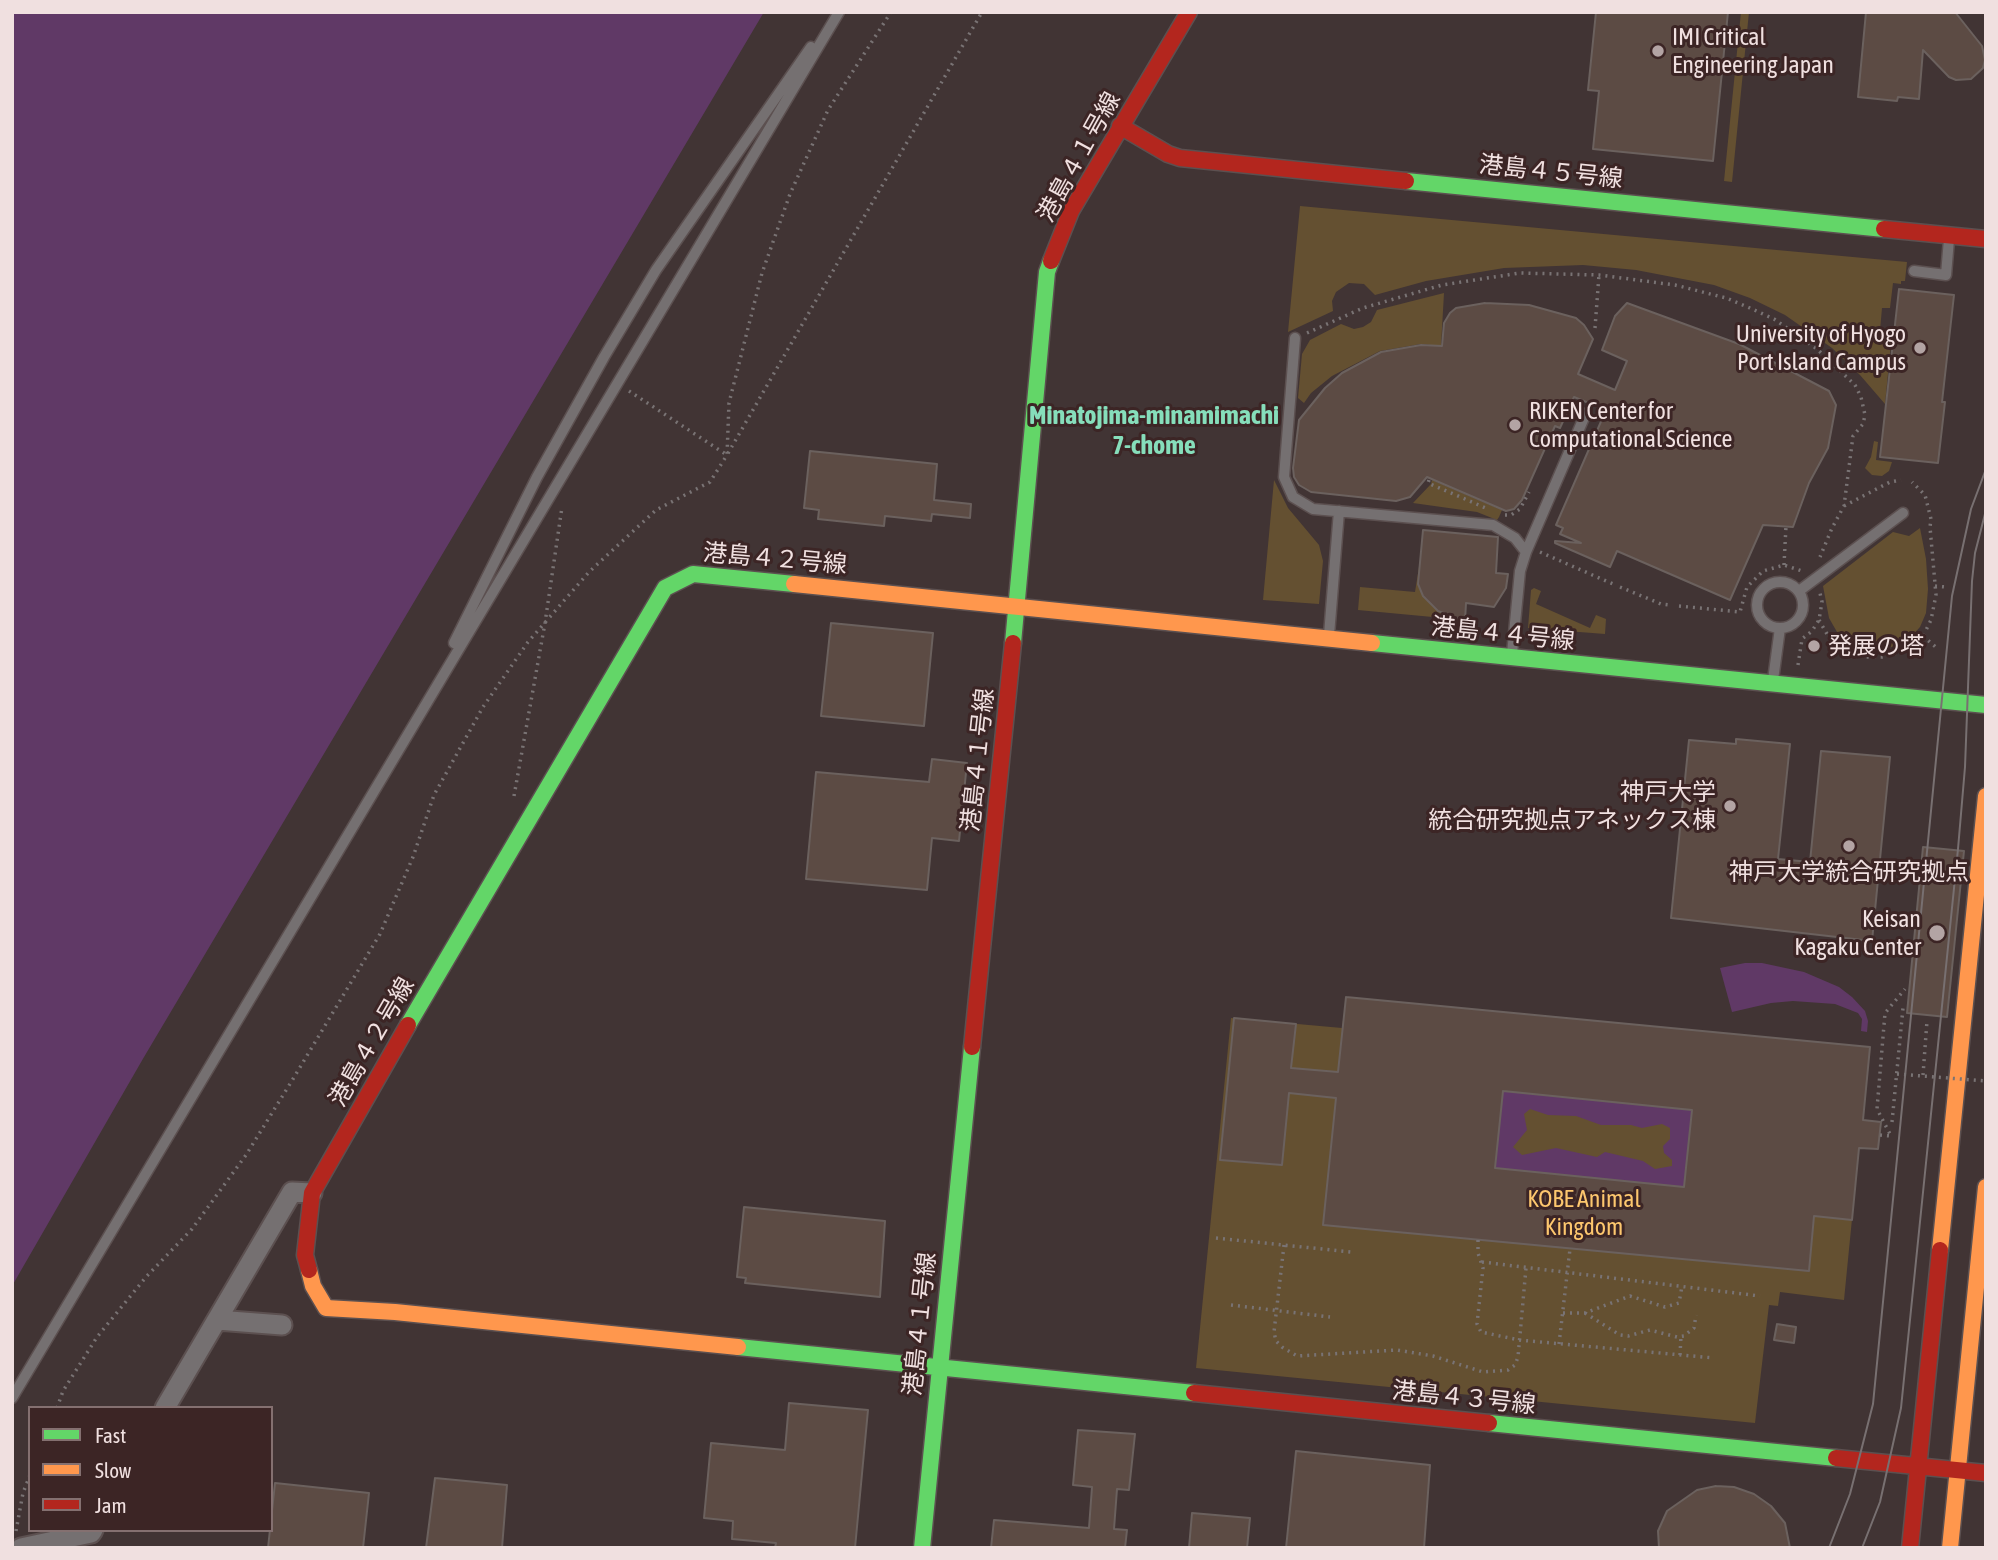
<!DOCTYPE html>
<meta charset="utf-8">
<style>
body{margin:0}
#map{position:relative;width:1998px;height:1560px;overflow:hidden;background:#413434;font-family:"Asap Condensed",sans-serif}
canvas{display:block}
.frame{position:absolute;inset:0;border:14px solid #f0e0e0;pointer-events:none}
.legend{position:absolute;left:28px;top:1406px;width:245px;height:126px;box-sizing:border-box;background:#3c2525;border:2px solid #847070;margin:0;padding:9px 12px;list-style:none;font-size:21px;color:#f0e0e0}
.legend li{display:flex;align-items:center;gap:14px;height:35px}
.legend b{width:35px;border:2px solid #847070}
</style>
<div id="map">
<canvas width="1998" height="1560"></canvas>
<div class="frame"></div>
<ul class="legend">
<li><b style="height:9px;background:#63d668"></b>Fast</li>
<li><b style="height:9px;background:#ff974d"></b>Slow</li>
<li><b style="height:9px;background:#b3261e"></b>Jam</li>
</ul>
</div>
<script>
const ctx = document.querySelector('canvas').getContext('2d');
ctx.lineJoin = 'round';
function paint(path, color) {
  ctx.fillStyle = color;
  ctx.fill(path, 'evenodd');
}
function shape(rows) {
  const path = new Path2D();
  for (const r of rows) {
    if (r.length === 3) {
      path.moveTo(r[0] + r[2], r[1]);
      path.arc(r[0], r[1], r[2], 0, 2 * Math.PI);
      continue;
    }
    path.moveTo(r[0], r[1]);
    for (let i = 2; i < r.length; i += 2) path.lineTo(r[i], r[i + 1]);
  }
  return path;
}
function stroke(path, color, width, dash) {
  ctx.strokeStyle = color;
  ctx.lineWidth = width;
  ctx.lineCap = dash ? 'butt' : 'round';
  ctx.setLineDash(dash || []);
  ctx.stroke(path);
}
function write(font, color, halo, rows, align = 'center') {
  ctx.font = font + ' "Asap Condensed","Noto Sans JP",sans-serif';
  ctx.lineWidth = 6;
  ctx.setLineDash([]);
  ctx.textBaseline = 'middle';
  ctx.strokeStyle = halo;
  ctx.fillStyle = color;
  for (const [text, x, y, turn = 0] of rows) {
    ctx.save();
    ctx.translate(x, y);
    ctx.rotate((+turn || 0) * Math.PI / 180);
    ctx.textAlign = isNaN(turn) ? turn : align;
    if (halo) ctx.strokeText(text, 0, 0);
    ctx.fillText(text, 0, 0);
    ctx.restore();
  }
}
paint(shape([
 [1741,12,1749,12,1732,182,1724,181],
 [1300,206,1907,262,1905,281,1901,281,1901,284,1893,283,1890,308,1882,308,1879,342,1891,343,1885,404,1860,375,1832,348,1785,315,1750,298,1714,285,1636,270,1583,265,1504,268,1426,281,1375,295,1364,284,1349,283,1336,292,1332,301,1333,311,1288,332],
 [1444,293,1441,346,1421,344,1380,351,1332,376,1311,393,1304,403,1298,398,1302,354,1310,340,1341,324,1354,329,1363,327,1371,322,1377,310],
 [1874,441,1878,442,1876,460,1892,462,1889,471,1882,476,1872,475,1865,468,1871,457],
 [1274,480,1288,508,1319,545,1323,561,1319,604,1263,600],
 [1432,480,1502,510,1499,517,1497,520,1477,512,1413,503,1431,484],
 [1920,528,1926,559,1928,589,1926,613,1920,627,1909,639,1887,649,1864,649,1849,642,1837,632,1829,618,1823,586,1893,532,1909,536],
 [1419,567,1438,568,1418,585,1423,596,1438,611,1454,619,1358,610,1360,587,1415,592],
 [1534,588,1541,591,1536,604,1590,628,1596,615,1606,619,1605,634,1528,628,1531,590],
 [1346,997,1870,1047,1863,1120,1881,1122,1878,1149,1859,1148,1844,1300,1780,1292,1778,1306,1769,1305,1755,1423,1196,1368,1231,1018,1342,1028]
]), '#645031');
paint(shape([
 [12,12,764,12,144,1057,12,1286],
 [1745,963,1762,963,1804,972,1839,987,1852,997,1865,1011,1868,1021,1867,1032,1861,1031,1862,1019,1858,1013,1835,1004,1793,1001,1771,1003,1732,1012,1720,968],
 [1503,1091,1692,1110,1684,1187,1495,1168],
 [1530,1109,1548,1115,1576,1116,1601,1125,1631,1125,1642,1128,1662,1124,1670,1128,1670,1139,1663,1146,1664,1153,1672,1160,1672,1166,1655,1169,1643,1161,1605,1152,1597,1157,1556,1148,1522,1155,1513,1147,1527,1130,1524,1114]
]), '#603966');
const building = shape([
 [1596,12,1728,12,1713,161,1593,149,1599,91,1588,90,1596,12],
 [1866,12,1955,12,1982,46,1985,60,1983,68,1971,79,1956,80,1949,77,1923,50,1919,99,1898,97,1897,101,1858,97,1866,12],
 [1899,289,1954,295,1942,402,1945,402,1938,463,1880,457,1899,289],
 [1485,303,1529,305,1576,318,1584,325,1593,339,1578,374,1615,390,1627,361,1602,350,1615,316,1627,303,1739,344,1829,391,1836,405,1828,448,1809,483,1793,527,1763,525,1730,600,1617,551,1610,567,1555,543,1555,541,1581,543,1560,534,1563,528,1556,525,1606,410,1574,397,1560,428,1555,426,1522,500,1514,509,1506,511,1427,477,1410,497,1396,501,1311,492,1299,485,1294,477,1293,468,1299,420,1325,388,1342,373,1381,352,1421,345,1442,346,1444,323,1450,313,1456,308,1485,303],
 [810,451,937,464,934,500,971,504,970,518,932,514,931,521,885,516,884,526,818,519,819,510,804,508,810,451],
 [1423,530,1498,537,1496,573,1508,574,1506,588,1494,607,1466,603,1465,621,1438,611,1423,596,1418,584,1423,530],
 [831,623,933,633,924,726,821,716,831,623],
 [1736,739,1790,744,1778,859,1810,862,1821,751,1890,757,1872,941,1671,918,1689,740,1736,744,1736,739],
 [932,759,967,763,959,841,932,838,927,890,806,879,816,772,929,782,932,759],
 [1923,847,1964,851,1947,1017,1907,1013,1923,847],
 [1346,997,1870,1047,1863,1120,1881,1122,1878,1149,1859,1148,1852,1220,1814,1216,1809,1271,1323,1225,1336,1098,1289,1093,1282,1165,1220,1160,1234,1018,1296,1024,1291,1068,1338,1072,1346,997],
 [1503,1091,1692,1110,1684,1187,1495,1168,1503,1091],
 [744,1207,885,1221,880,1297,745,1283,746,1278,737,1277,744,1207],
 [1777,1324,1796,1327,1794,1343,1774,1340,1777,1324],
 [789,1403,868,1410,855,1548,775,1548,776,1543,732,1539,733,1521,704,1518,711,1443,785,1450,789,1403],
 [1078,1430,1135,1434,1129,1490,1117,1489,1114,1529,1127,1530,1125,1548,991,1548,994,1520,1089,1528,1092,1487,1073,1485,1078,1430],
 [1296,1451,1430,1465,1424,1548,1286,1548,1296,1451],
 [435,1478,507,1485,502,1548,426,1548,435,1478],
 [275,1483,369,1493,363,1548,268,1548,275,1483],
 [1716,1486,1734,1487,1754,1494,1771,1506,1785,1523,1790,1548,1659,1548,1658,1531,1667,1511,1697,1490,1716,1486],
 [1192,1513,1250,1518,1247,1548,1189,1548,1192,1513]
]);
paint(building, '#5c4b44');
stroke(building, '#6b615e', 2);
const lane = shape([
 [1914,271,1946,275,1949,239],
 [1295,338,1284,477,1293,497,1313,509,1493,525,1515,538,1526,552],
 [1780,605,23],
 [1799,591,1903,513],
 [1329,635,1339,511],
 [454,643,537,477,604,357,656,270,811,47],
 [1512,654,1520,571,1526,552,1586,413],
 [1773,680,1780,628],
 [12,1398,839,12]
]);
const street = shape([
 [217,1320,282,1325],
 [165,1408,292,1192,312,1193],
 [21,1548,91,1533,93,1530]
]);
const fast = shape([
 [1406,181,1884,229],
 [1013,643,1047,272,1051,261],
 [1372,643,1986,705],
 [408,1025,665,588,693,574,794,584],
 [738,1347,1194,1393],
 [1489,1423,1836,1458],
 [922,1548,972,1047]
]);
const slow = shape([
 [794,584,1372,643],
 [1940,1250,1986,796],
 [309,1270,313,1286,326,1308,395,1312,738,1347],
 [1950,1548,1986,1187]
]);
const jam = shape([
 [1120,126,1168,154,1180,158,1406,181],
 [1884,229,1986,239],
 [1051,261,1071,211,1189,12],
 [972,1047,1013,643],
 [309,1270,305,1255,312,1193,408,1025],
 [1194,1393,1489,1423],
 [1836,1458,1986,1473],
 [1910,1548,1940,1250]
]);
stroke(lane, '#5c5050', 13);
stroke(street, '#5c5050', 23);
stroke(fast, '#5c5050', 19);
stroke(slow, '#5c5050', 19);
stroke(jam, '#5c5050', 19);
stroke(shape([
 [1595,328,1599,275],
 [1307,333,1363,308,1442,285,1520,273,1599,275,1675,285,1726,298,1750,308,1774,319,1817,349,1855,385,1861,397,1865,415,1863,424,1853,436,1844,506,1832,528,1820,557],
 [629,391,727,455,982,12],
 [1429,480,1428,483,1488,509],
 [1844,506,1890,482,1901,480],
 [1505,515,1511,515,1520,509,1529,492],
 [1540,552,1613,584],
 [1784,565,1786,526],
 [1935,586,1946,587],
 [1620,587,1661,604,1669,605],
 [1679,606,1740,612,1747,587,1763,571,1784,565,1802,571],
 [1819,620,1827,634,1838,644,1851,653,1866,657,1882,657,1897,653,1911,646,1923,636,1931,620,1936,595,1930,527,1931,519,1925,495,1912,482],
 [1923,636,1938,649],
 [1798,665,1802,639,1812,631,1819,620,1822,602,1820,593],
 [514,796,545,623,562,507],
 [1923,1075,1927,1021],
 [1892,1122,1903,1008],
 [1880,1135,1891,1136,1877,1109,1885,1013,1905,989],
 [1216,1238,1351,1252],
 [1478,1240,1478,1253,1483,1268,1477,1324,1481,1332,1519,1340,1714,1358],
 [1284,1245,1274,1332,1276,1341,1282,1347,1297,1356,1397,1350,1433,1356,1483,1372,1508,1370,1515,1365,1518,1357,1526,1268],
 [1482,1262,1760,1296],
 [1231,1305,1330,1317],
 [1563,1313,1585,1313,1630,1296,1665,1307,1679,1303,1682,1286],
 [1585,1313,1620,1335,1628,1336,1650,1330,1677,1337,1684,1336,1694,1328,1696,1315],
 [1559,1344,1570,1249],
 [1680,1355,1681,1336],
 [57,1408,63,1391,97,1337,146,1277,192,1229,246,1155,293,1079,380,934,413,857,434,795,483,707,528,642,589,572,656,510,710,482,727,455,729,403,762,273,790,194,828,110,891,12],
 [16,1531,23,1493,30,1475]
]), '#797374', 3.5, [2, 5]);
stroke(lane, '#757071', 10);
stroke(street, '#757071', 19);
stroke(fast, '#63d668', 16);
stroke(slow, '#ff974d', 16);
stroke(jam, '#b3261e', 16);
stroke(shape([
 [1829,1548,1850,1494,1873,1404,1952,596,1971,509,1986,469],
 [1862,1548,1880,1502,1901,1408,1958,849,1965,767,1972,581,1975,553,1986,510]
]), '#787071', 2);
stroke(shape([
 [1897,1074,1986,1081]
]), '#797374', 3.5, [2, 5]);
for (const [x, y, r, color] of [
 [1658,51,7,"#b3a4a4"],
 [1920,348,7,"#b3a4a4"],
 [1515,425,7,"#b3a4a4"],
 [1814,646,7,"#b3a4a4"],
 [1730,806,7,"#b3a4a4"],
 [1849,846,7,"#b3a4a4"],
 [1937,933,9,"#b3a4a4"]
]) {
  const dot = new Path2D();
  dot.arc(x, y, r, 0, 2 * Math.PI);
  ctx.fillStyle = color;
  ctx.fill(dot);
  stroke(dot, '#3c2525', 2.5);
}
write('24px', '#f0e0e0', '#3c2525', [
 ["IMI Critical",1672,37],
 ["Engineering Japan",1672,65],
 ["University of Hyogo",1906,334,"right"],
 ["Port Island Campus",1906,362,"right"],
 ["RIKEN Center for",1529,411],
 ["Computational Science",1529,439],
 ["発展の塔",1828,646],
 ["神戸大学",1716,792,"right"],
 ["統合研究拠点アネックス棟",1716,820,"right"],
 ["神戸大学統合研究拠点",1849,872,"center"],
 ["Keisan",1921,919,"right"],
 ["Kagaku Center",1921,947,"right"]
], 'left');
write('24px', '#f0e0e0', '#3c2525', [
 ["港島４１号線",1079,157,-61],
 ["港島４５号線",1551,172,6],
 ["港島４２号線",775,559,5],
 ["港島４４号線",1503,634,6],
 ["港島４１号線",978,760,-84],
 ["港島４２号線",372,1042,-60],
 ["港島４１号線",920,1324,-84],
 ["港島４３号線",1464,1398,6]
]);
write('24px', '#fdc76e', '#3c2525', [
 ["KOBE Animal",1584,1199],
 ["Kingdom",1584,1227]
]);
write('bold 26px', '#86debb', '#3c2525', [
 ["Minatojima-minamimachi",1154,416],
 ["7-chome",1154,446]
]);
</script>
